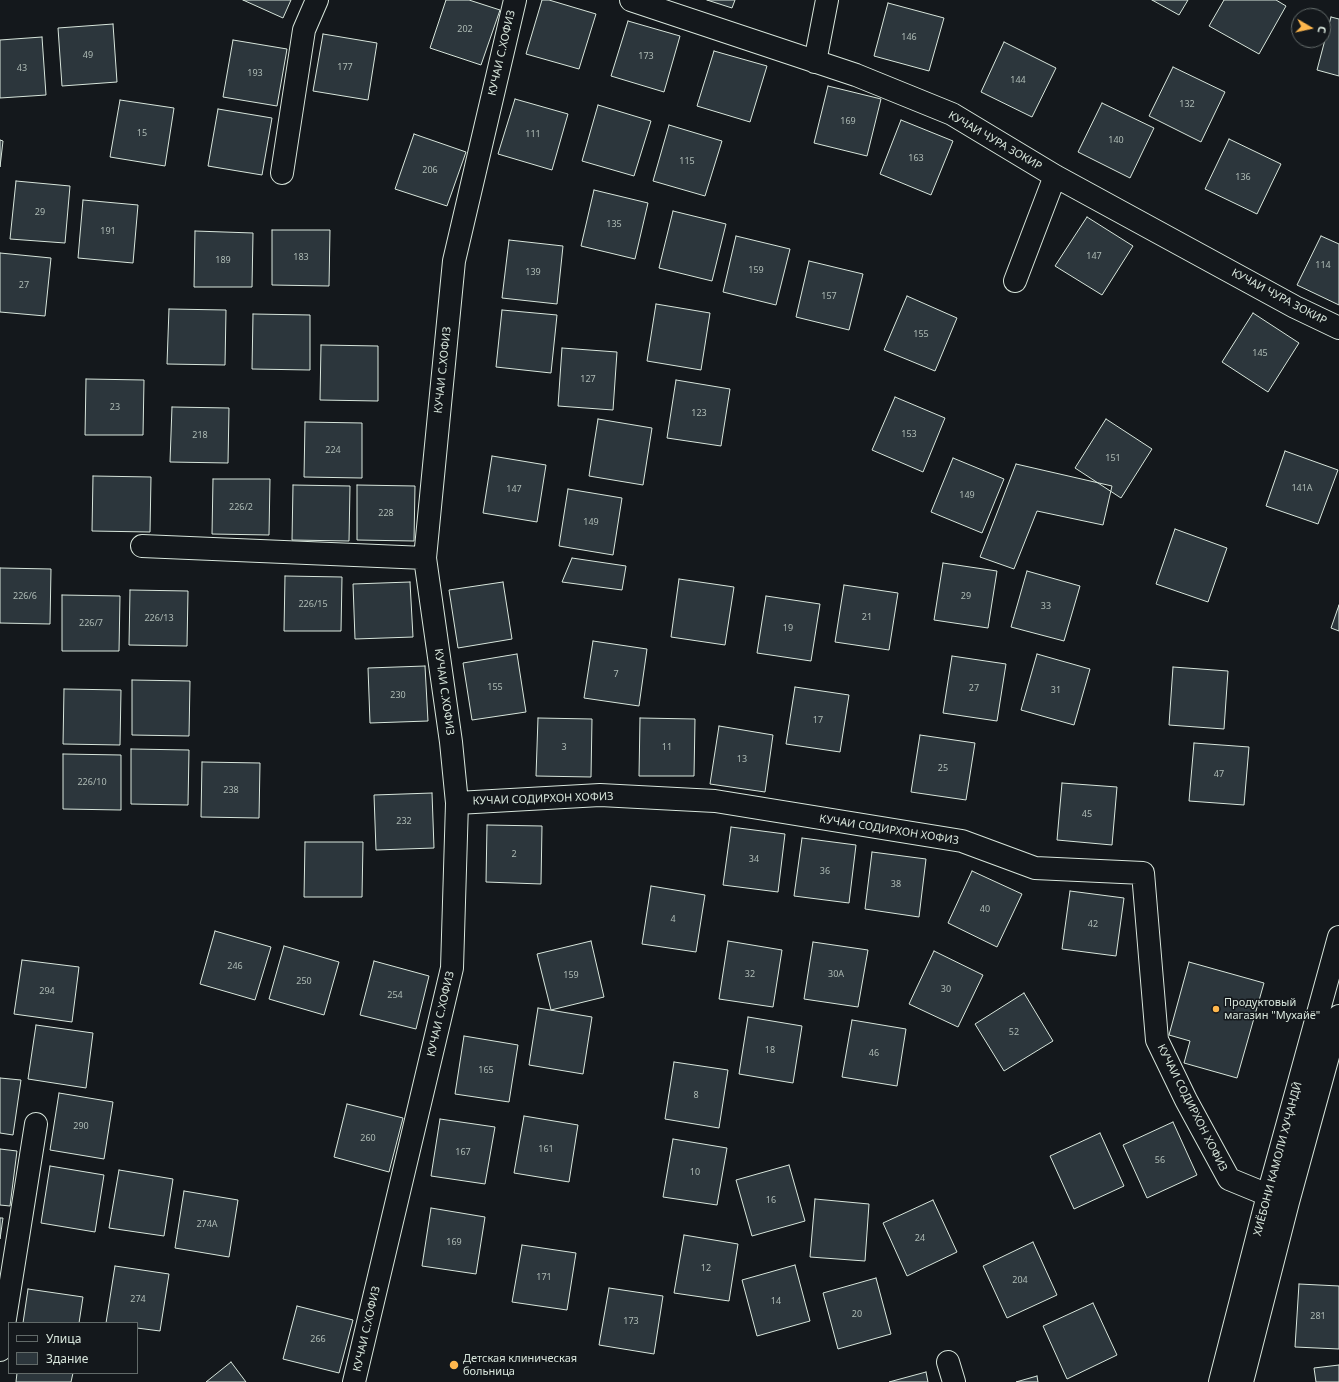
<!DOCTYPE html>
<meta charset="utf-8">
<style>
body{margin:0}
#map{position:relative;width:1339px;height:1382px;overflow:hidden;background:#14181c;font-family:"Noto Sans",sans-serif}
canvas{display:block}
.legend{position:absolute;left:8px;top:1322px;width:130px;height:52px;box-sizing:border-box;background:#14181c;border:1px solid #626a69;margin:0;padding:5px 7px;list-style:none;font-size:12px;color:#d8e6dc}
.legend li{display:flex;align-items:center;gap:8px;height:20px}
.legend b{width:20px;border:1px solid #626a69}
.north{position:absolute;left:1291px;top:8px;width:40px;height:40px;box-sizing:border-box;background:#14181c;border:1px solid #626a69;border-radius:50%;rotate:99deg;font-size:11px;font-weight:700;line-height:16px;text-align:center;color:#d8e6dc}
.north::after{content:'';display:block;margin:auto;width:14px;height:18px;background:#ffb74d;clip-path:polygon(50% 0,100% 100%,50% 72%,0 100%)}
</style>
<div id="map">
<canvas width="1339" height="1382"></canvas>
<ul class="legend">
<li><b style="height:5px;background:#14181c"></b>Улица</li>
<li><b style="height:11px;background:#2c363c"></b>Здание</li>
</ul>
<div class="north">С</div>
</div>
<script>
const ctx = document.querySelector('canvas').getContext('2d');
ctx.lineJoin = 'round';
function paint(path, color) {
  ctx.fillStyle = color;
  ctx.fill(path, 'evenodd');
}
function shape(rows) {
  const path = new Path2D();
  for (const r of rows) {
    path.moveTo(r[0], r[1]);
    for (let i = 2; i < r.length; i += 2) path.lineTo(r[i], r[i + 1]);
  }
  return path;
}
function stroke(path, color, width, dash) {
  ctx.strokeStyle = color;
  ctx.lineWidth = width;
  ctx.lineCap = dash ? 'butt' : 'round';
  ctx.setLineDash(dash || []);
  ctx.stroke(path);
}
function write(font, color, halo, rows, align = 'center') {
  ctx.font = font + ' "Noto Sans",sans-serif';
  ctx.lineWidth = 3;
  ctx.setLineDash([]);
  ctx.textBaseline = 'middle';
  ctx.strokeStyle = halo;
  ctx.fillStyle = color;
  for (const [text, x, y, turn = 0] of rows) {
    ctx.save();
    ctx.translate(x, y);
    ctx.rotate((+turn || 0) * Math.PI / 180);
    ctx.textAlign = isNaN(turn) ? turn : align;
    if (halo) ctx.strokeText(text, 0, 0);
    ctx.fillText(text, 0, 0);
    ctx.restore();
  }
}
const building = shape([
 [243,0,291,0,283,18,243,0],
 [446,0,469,0,500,10,481,65,430,48,446,0],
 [542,0,549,0,596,14,579,69,526,54,542,0],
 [707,0,735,0,732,8,707,0],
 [1152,0,1188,0,1179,15,1152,0],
 [1224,0,1276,0,1286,6,1259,54,1209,26,1224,0],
 [888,3,944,18,929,71,874,56,888,3],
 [1331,17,1339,19,1339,76,1317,70,1331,17],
 [628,21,680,36,664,92,611,76,628,21],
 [113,24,117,82,62,86,58,28,113,24],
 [323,34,377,43,368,100,313,91,323,34],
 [42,37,46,95,0,98,0,40,42,37],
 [233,40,287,49,277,106,223,97,233,40],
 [1004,42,1056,68,1032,117,981,92,1004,42],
 [714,51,767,66,750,122,697,106,714,51],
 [1173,67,1225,92,1201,142,1149,116,1173,67],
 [828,86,881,99,867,156,814,143,828,86],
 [515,99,568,114,552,170,498,154,515,99],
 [120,100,174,108,165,166,110,157,120,100],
 [1102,103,1154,128,1130,178,1078,152,1102,103],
 [598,105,651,121,634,176,582,161,598,105],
 [218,109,272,118,262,175,208,166,218,109],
 [901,120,953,141,931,195,880,174,901,120],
 [669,125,722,141,705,196,653,181,669,125],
 [414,134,466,152,447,206,395,189,414,134],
 [1229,139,1281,164,1257,214,1205,189,1229,139],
 [0,140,3,141,0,167,0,140],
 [16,181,70,186,65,243,10,239,16,181],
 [594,190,648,203,635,259,581,246,594,190],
 [83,200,138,205,133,263,78,258,83,200],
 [673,211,726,224,712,281,659,268,673,211],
 [1087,217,1133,246,1102,295,1055,266,1087,217],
 [272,230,330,230,329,286,272,285,272,230],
 [195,231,253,233,252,287,194,287,195,231],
 [736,236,790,249,776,305,723,292,736,236],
 [1321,236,1339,244,1339,305,1297,285,1321,236],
 [509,240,563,246,557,304,502,298,509,240],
 [0,253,51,258,45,316,0,312,0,253],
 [809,261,863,274,849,330,796,317,809,261],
 [907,296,957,318,935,371,884,350,907,296],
 [656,304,710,313,701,370,647,361,656,304],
 [169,309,226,310,225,365,167,364,169,309],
 [502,310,557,315,551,373,496,367,502,310],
 [1253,313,1299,343,1268,392,1222,362,1253,313],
 [253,314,310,315,310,370,252,369,253,314],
 [321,345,378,346,378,401,320,400,321,345],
 [562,348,617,352,613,410,558,406,562,348],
 [86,379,144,380,143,435,85,435,86,379],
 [676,380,730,389,721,446,667,438,676,380],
 [895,397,945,418,923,472,872,450,895,397],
 [172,407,229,408,228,463,170,462,172,407],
 [598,419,652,428,643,485,589,476,598,419],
 [1106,419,1152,449,1121,498,1075,468,1106,419],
 [305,422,362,423,362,478,304,477,305,422],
 [1285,451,1338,470,1318,524,1266,506,1285,451],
 [492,456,546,465,537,522,483,513,492,456],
 [953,458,1004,479,982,533,931,512,953,458],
 [1016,464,1112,486,1103,525,1037,511,1014,569,980,557,1016,464],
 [93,476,151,477,150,532,92,531,93,476],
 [213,479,270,479,269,535,212,534,213,479],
 [293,485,350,486,349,541,292,540,293,485],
 [357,485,415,486,414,541,357,540,357,485],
 [568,489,622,498,613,555,559,546,568,489],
 [1175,529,1227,548,1208,602,1156,584,1175,529],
 [572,558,626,566,622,590,562,582,572,558],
 [943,563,997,571,988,628,934,620,943,563],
 [0,568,51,569,50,624,0,623,0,568],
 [1027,571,1080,586,1064,641,1011,627,1027,571],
 [285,576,342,577,341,631,284,631,285,576],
 [679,579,734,587,725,645,671,637,679,579],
 [410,582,413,637,355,639,353,584,410,582],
 [503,582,512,639,458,648,449,590,503,582],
 [844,585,898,593,889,650,835,642,844,585],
 [130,590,188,591,187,646,129,645,130,590],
 [62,595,120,596,119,651,62,651,62,595],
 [766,596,820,604,811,661,757,653,766,596],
 [1339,605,1339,631,1331,628,1339,605],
 [593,641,647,649,639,706,584,698,593,641],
 [517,654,526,712,472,720,463,663,517,654],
 [1037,654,1090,669,1074,725,1021,710,1037,654],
 [952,656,1006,664,997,721,943,713,952,656],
 [425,666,428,721,370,723,368,668,425,666],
 [1173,667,1228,671,1224,729,1169,725,1173,667],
 [132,680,190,681,189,736,132,735,132,680],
 [795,687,849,695,840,752,786,744,795,687],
 [64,689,121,690,120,745,63,744,64,689],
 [538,718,592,719,591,777,536,776,538,718],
 [640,718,695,719,694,776,639,776,640,718],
 [719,726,773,735,765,792,710,784,719,726],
 [920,735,975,743,966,800,911,792,920,735],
 [1194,743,1249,747,1244,805,1189,801,1194,743],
 [131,749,189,750,188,805,131,804,131,749],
 [63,754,121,755,121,810,63,809,63,754],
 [202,762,260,763,259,818,201,817,202,762],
 [1062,783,1117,787,1112,845,1057,840,1062,783],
 [432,793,434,848,376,850,374,795,432,793],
 [487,825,542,826,541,884,486,882,487,825],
 [731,827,785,834,778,892,723,885,731,827],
 [802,838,856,845,849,903,794,896,802,838],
 [305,842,363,842,362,897,304,897,305,842],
 [872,852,926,859,919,917,865,909,872,852],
 [972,871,1022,894,997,947,948,923,972,871],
 [651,886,705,895,696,952,642,944,651,886],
 [1070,891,1124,898,1116,956,1062,949,1070,891],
 [215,931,271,947,255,1000,200,984,215,931],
 [591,941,604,997,551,1010,537,954,591,941],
 [728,941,782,950,773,1007,719,999,728,941],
 [813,942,868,950,858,1007,804,999,813,942],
 [284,946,339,962,324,1015,269,999,284,946],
 [934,951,983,975,958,1027,909,1004,934,951],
 [22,960,79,967,72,1022,14,1014,22,960],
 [374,961,429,976,416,1029,360,1015,374,961],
 [1189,962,1264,983,1237,1078,1184,1063,1190,1041,1169,1035,1189,962],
 [1024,993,1053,1041,1004,1071,975,1024,1024,993],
 [538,1008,592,1017,583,1074,529,1065,538,1008],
 [748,1017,802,1026,793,1083,739,1074,748,1017],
 [852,1020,906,1029,897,1086,842,1077,852,1020],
 [36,1025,93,1033,86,1088,28,1079,36,1025],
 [464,1036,518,1045,509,1102,455,1094,464,1036],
 [674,1062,728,1070,719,1128,665,1119,674,1062],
 [0,1078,21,1080,13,1135,0,1133,0,1078],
 [59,1093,113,1102,104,1159,50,1150,59,1093],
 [347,1104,403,1118,389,1172,334,1157,347,1104],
 [524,1116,578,1125,569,1182,514,1173,524,1116],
 [440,1119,495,1127,485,1184,431,1176,440,1119],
 [1173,1122,1197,1175,1147,1198,1123,1145,1173,1122],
 [1100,1133,1124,1186,1074,1209,1050,1156,1100,1133],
 [673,1139,727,1148,717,1205,663,1197,673,1139],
 [0,1149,17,1151,10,1206,0,1205,0,1149],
 [789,1165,805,1221,752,1236,736,1180,789,1165],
 [50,1166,104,1175,95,1232,41,1223,50,1166],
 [119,1170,173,1179,164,1236,109,1228,119,1170],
 [184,1191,238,1200,229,1257,175,1248,184,1191],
 [815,1199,869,1204,865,1261,810,1257,815,1199],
 [933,1200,957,1252,907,1276,883,1223,933,1200],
 [431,1208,485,1217,476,1274,422,1266,431,1208],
 [0,1218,3,1218,0,1239,0,1218],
 [684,1235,738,1244,729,1301,674,1293,684,1235],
 [1033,1242,1057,1295,1007,1318,983,1266,1033,1242],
 [522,1245,576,1253,567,1310,512,1302,522,1245],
 [795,1265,810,1321,757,1336,742,1280,795,1265],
 [115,1266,169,1274,160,1331,137,1328,137,1323,106,1323,115,1266],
 [876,1278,891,1334,838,1349,823,1293,876,1278],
 [1299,1284,1339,1286,1339,1349,1295,1347,1299,1284],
 [609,1288,663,1296,654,1354,599,1345,609,1288],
 [28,1289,83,1297,79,1323,23,1323,28,1289],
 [1093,1303,1117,1355,1067,1379,1043,1326,1093,1303],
 [297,1306,353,1320,339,1373,283,1359,297,1306],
 [231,1362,246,1382,206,1382,231,1362],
 [1339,1365,1339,1382,1316,1382,1314,1368,1339,1365],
 [926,1372,928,1382,889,1382,926,1372],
 [17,1373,73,1373,71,1382,16,1382,17,1373],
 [1037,1376,1038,1382,1016,1382,1037,1376]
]);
paint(building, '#2c363c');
stroke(building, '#d8e6dc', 1);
const minor = shape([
 [631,0,856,75,952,114,1055,176,1295,307,1339,328],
 [815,62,827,0],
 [282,173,304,30,317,0],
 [1015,281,1055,176],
 [142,546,425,558],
 [457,803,600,795,715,801,962,841,1035,868,1143,873,1157,1040,1186,1100,1229,1179,1268,1195],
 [0,1350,36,1124],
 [948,1362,954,1382],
 [354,1382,452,968,457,803,451,742,425,558,454,261,515,0]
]);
const primary = shape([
 [1220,1382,1268,1195,1339,937],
 [1242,1382,1288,1202,1339,1016]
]);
stroke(minor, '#d8e6dc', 24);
stroke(primary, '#d8e6dc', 24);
stroke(minor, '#14181c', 22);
stroke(primary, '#14181c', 22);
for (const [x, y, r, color] of [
 [1216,1009,4,"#ffb74d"],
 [454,1365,5,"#ffb74d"]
]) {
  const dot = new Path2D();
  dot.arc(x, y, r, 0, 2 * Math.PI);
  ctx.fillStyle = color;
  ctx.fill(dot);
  stroke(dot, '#14181c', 1.5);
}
write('9px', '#adbab4', null, [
 ["202",465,29],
 ["146",909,37],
 ["49",88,55],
 ["173",646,56],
 ["177",345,67],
 ["43",22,68],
 ["193",255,73],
 ["144",1018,80],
 ["132",1187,104],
 ["169",848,121],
 ["15",142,133],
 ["111",533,134],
 ["140",1116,140],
 ["163",916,158],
 ["115",687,161],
 ["206",430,170],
 ["136",1243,177],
 ["29",40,212],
 ["135",614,224],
 ["191",108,231],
 ["147",1094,256],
 ["183",301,257],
 ["189",223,260],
 ["114",1323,265],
 ["159",756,270],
 ["139",533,272],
 ["27",24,285],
 ["157",829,296],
 ["155",921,334],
 ["145",1260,353],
 ["127",588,379],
 ["23",115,407],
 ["123",699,413],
 ["153",909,434],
 ["218",200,435],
 ["224",333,450],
 ["151",1113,458],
 ["141А",1302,488],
 ["147",514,489],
 ["149",967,495],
 ["226/2",241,507],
 ["228",386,513],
 ["149",591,522],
 ["226/6",25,596],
 ["29",966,596],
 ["226/15",313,604],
 ["33",1046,606],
 ["21",867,617],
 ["226/13",159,618],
 ["226/7",91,623],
 ["19",788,628],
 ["7",616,674],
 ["155",495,687],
 ["27",974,688],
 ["31",1056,690],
 ["230",398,695],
 ["17",818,720],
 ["3",564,747],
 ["11",667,747],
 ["13",742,759],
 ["25",943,768],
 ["47",1219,774],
 ["226/10",92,782],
 ["238",231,790],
 ["45",1087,814],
 ["232",404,821],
 ["2",514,854],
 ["34",754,859],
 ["36",825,871],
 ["38",896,884],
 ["40",985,909],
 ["4",673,919],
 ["42",1093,924],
 ["246",235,966],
 ["32",750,974],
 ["30А",836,974],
 ["159",571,975],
 ["250",304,981],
 ["30",946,989],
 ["294",47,991],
 ["254",395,995],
 ["52",1014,1032],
 ["18",770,1050],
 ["46",874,1053],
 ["165",486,1070],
 ["8",696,1095],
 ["290",81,1126],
 ["260",368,1138],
 ["161",546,1149],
 ["167",463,1152],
 ["56",1160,1160],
 ["10",695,1172],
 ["16",771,1200],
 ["274А",207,1224],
 ["24",920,1238],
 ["169",454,1242],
 ["12",706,1268],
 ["171",544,1277],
 ["204",1020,1280],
 ["274",138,1299],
 ["14",776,1301],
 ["20",857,1314],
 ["281",1318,1316],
 ["173",631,1321],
 ["266",318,1339]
]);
write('11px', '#d8e6dc', '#14181c', [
 ["КУЧАИ С.ХОФИЗ",502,53,-77],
 ["КУЧАИ ЧУРА ЗОКИР",995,141,30],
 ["КУЧАИ ЧУРА ЗОКИР",1279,297,28],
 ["КУЧАИ С.ХОФИЗ",443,370,-84],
 ["КУЧАИ С.ХОФИЗ",444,692,82],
 ["КУЧАИ СОДИРХОН ХОФИЗ",543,799,-2],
 ["КУЧАИ СОДИРХОН ХОФИЗ",889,830,9],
 ["КУЧАИ С.ХОФИЗ",441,1014,-77],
 ["КУЧАИ СОДИРХОН ХОФИЗ",1192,1108,63],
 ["ХИЁБОНИ КАМОЛИ ХУҶАНДӢ",1278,1159,-75],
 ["КУЧАИ С.ХОФИЗ",367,1329,-77]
]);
write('11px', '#d8e6dc', '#14181c', [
 ["Продуктовый",1224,1003],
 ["магазин \"Мухайё\"",1224,1016],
 ["Детская клиническая",463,1359],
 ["больница",463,1372]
], 'left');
</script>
